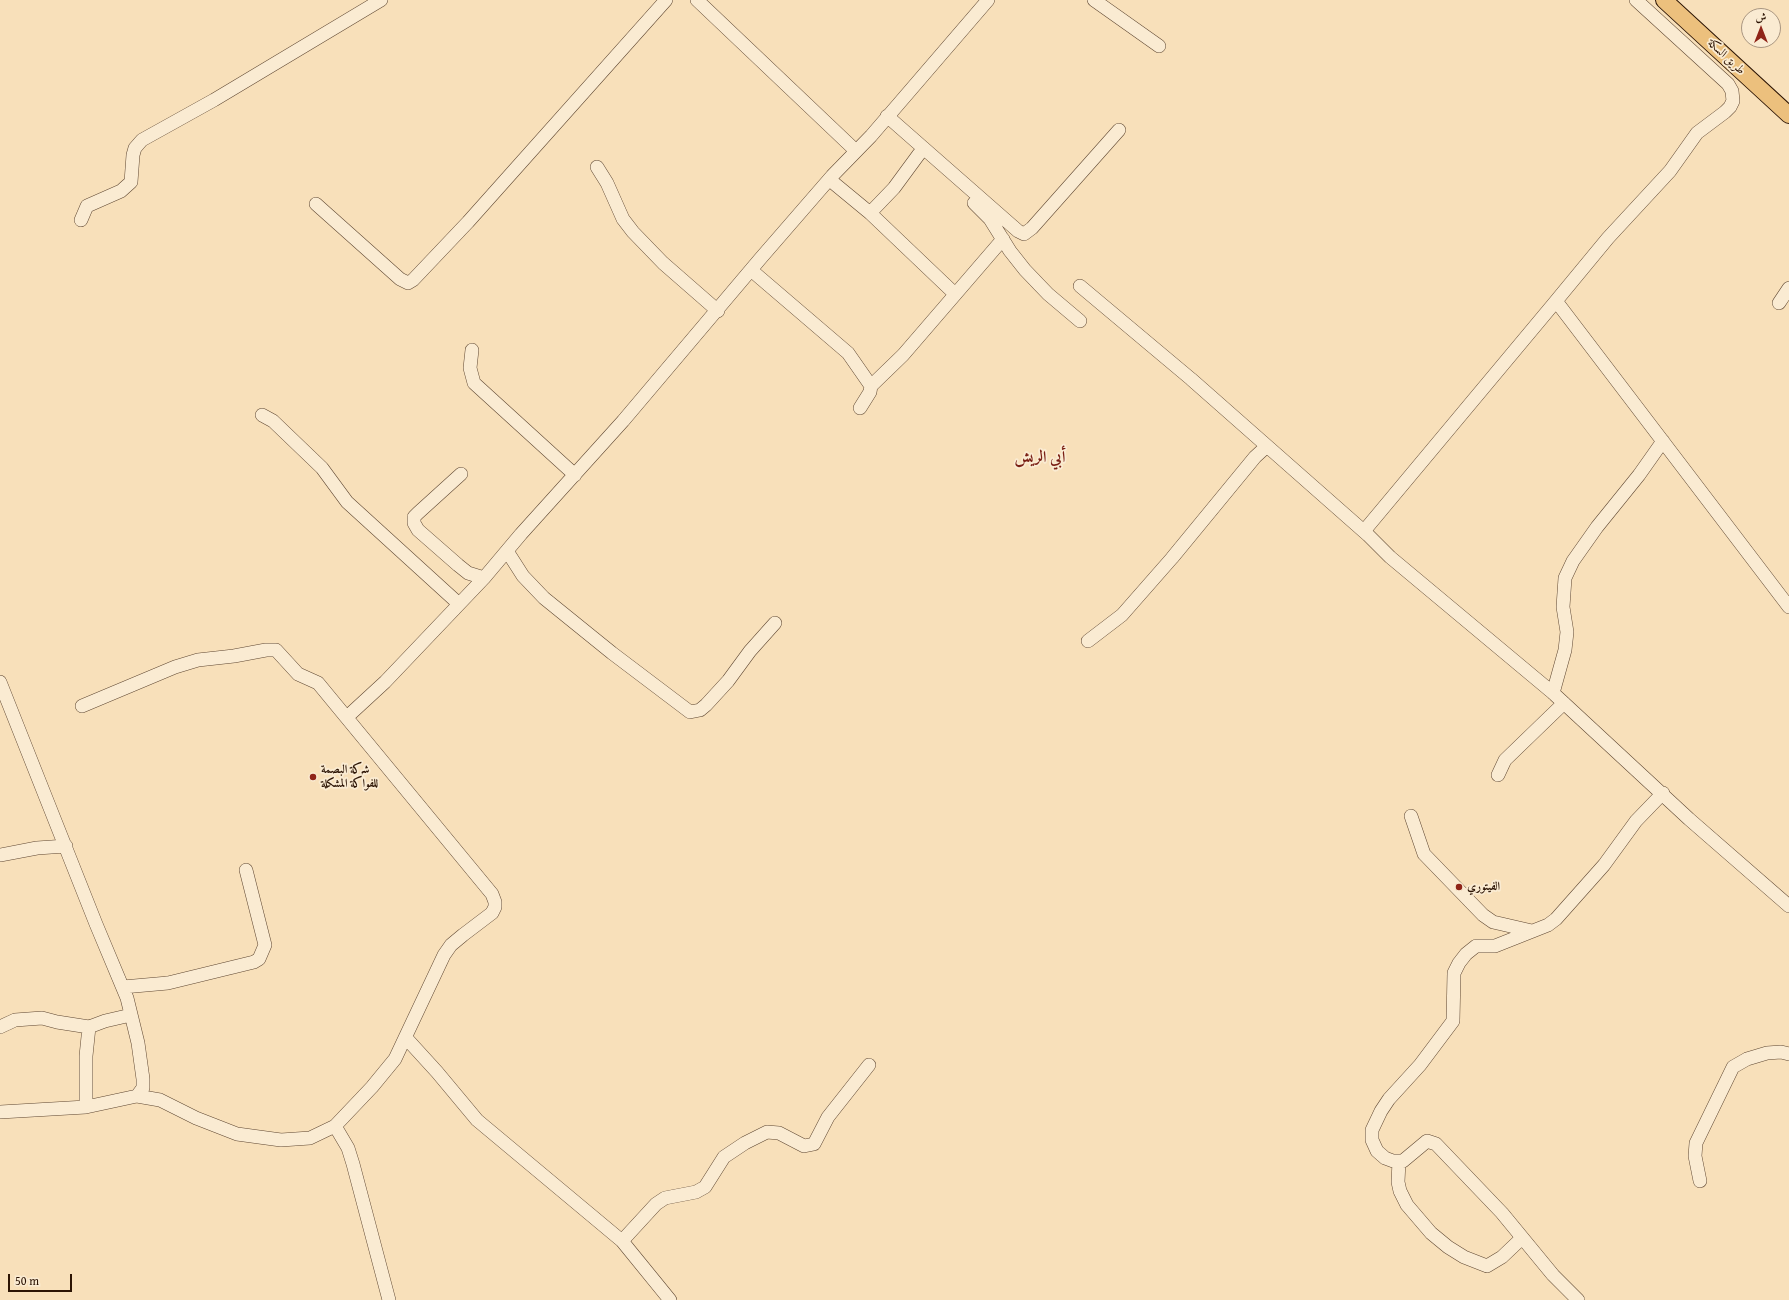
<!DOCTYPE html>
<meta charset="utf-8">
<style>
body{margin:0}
#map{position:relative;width:1789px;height:1300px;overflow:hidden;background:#f8e0ba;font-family:"Gentium Book Plus",Amiri,serif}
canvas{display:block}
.north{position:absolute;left:1741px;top:8px;width:40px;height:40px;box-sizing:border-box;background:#faebd2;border:1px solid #a89580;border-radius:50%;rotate:0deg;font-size:11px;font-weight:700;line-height:16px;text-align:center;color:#2c1404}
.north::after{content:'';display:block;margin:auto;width:14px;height:18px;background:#8f2418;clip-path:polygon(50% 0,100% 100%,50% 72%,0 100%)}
.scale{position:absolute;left:8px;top:1274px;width:64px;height:18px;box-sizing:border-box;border:2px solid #2c1404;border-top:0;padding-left:5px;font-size:12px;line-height:14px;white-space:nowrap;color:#2c1404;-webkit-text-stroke:3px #faebd2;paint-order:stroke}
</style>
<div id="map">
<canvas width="1789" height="1300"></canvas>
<div class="north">ش</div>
<div class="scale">50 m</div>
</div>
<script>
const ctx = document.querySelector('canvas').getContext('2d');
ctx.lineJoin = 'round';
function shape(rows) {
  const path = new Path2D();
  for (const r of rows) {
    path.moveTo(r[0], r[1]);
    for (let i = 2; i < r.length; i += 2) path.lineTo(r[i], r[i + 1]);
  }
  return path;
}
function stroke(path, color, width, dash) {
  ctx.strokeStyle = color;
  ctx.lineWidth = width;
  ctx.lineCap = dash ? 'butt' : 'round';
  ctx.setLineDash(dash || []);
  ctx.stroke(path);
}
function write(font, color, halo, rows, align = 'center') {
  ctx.font = font + ' "Gentium Book Plus",Amiri,serif';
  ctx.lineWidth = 3.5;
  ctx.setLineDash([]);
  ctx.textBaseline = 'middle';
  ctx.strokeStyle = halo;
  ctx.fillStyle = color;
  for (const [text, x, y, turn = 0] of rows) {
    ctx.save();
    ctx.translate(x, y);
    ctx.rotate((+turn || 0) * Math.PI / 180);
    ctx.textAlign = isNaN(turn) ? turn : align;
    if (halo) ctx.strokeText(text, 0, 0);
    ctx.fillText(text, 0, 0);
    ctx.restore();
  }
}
const minor = shape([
 [697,0,856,151],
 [1094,0,1159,46],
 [887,116,1018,231,1024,234,1032,228,1119,130],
 [597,167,607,183,623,219,633,232,663,263,718,311],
 [830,180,870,213,894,188,919,154],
 [974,203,990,219,1010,251,1025,270,1048,294,1080,321],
 [316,204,400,279,408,283,413,280,468,222,666,0],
 [870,213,955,294],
 [81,220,87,206,121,191,131,182,133,155,135,148,142,140,214,100,381,0],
 [751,270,848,353,871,386,870,392,860,408],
 [1080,286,1191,379,1368,535,1390,557,1553,693,1689,819,1789,906],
 [1556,301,1608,238,1670,171,1697,133,1725,112,1730,107,1733,101,1732,91,1728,84,1636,0],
 [1779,303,1789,288],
 [472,350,470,368,474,383,575,475],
 [871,386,903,355,1003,239],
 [262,415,273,421,322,468,347,502,459,604],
 [461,474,418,513,414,517,414,523,418,530,458,565,468,573,484,578],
 [1364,531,1556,301,1789,607],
 [507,551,523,576,544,598,612,653,690,712,700,710,706,705,728,681,750,651,775,623],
 [1088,641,1122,615,1172,558,1255,457,1267,446],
 [0,682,96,924,127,998,138,1043,143,1079,143,1088,137,1096,86,1107,0,1112],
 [1553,693,1565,650,1567,632,1563,607,1565,578,1573,561,1597,527,1639,475,1663,441],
 [82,706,175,667,198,660,234,656,266,650,276,650,298,674,318,683,492,894,495,902,495,907,492,913,463,935,451,945,444,955,395,1059,372,1087,335,1126,310,1138,281,1140,237,1134,196,1118,160,1100,137,1096],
 [347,717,385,682,484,578,521,534,623,421,760,259,832,176,871,136,988,0],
 [1498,775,1505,760,1564,703],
 [1411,816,1424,854,1483,915,1493,922,1532,931],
 [0,855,37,848,66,846],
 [123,987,168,983,254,962,259,959,265,945,246,870],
 [0,1027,15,1020,42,1018,57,1022,89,1027,86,1056,86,1107],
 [89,1027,105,1021,131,1015],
 [406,1038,437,1072,477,1120,622,1241,670,1300],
 [335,1126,348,1148,353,1164,389,1300],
 [1399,1161,1398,1182,1400,1191,1407,1205,1431,1233,1448,1247,1464,1257,1487,1266,1502,1257,1522,1238],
 [1700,1181,1695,1156,1696,1143,1733,1067,1747,1059,1767,1053,1781,1052,1789,1054],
 [622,1241,656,1204,665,1198,696,1192,705,1187,724,1157,745,1143,767,1132,779,1133,804,1146,814,1144,828,1117,869,1065],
 [1578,1300,1553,1275,1502,1213,1436,1144,1427,1141,1403,1161,1393,1161,1385,1158,1377,1151,1372,1140,1372,1130,1381,1111,1389,1099,1420,1065,1453,1021,1454,973,1459,963,1466,954,1476,946,1495,946,1548,925,1556,919,1604,865,1636,821,1663,793]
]);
const major = shape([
 [1664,0,1789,115]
]);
stroke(minor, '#5f4732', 14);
stroke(major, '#2c1404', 18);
stroke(minor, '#faebd2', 13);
stroke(major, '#ecc07d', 16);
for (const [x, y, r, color] of [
 [313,777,4,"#8f2418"],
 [1459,887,4,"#8f2418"]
]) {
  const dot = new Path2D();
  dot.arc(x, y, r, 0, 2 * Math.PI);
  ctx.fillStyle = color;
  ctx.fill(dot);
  stroke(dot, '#faebd2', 1.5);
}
write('12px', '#2c1404', '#faebd2', [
 ["طريق السكة",1726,57,43]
]);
write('bold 12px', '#2c1404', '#faebd2', [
 ["شركة البصمة",321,770],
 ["للفواكة المشكلة",321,784],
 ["الفيتوري",1467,887]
], 'left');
write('bold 16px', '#7a1f14', '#faebd2', [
 ["أبي الريش",1040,458]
]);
</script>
